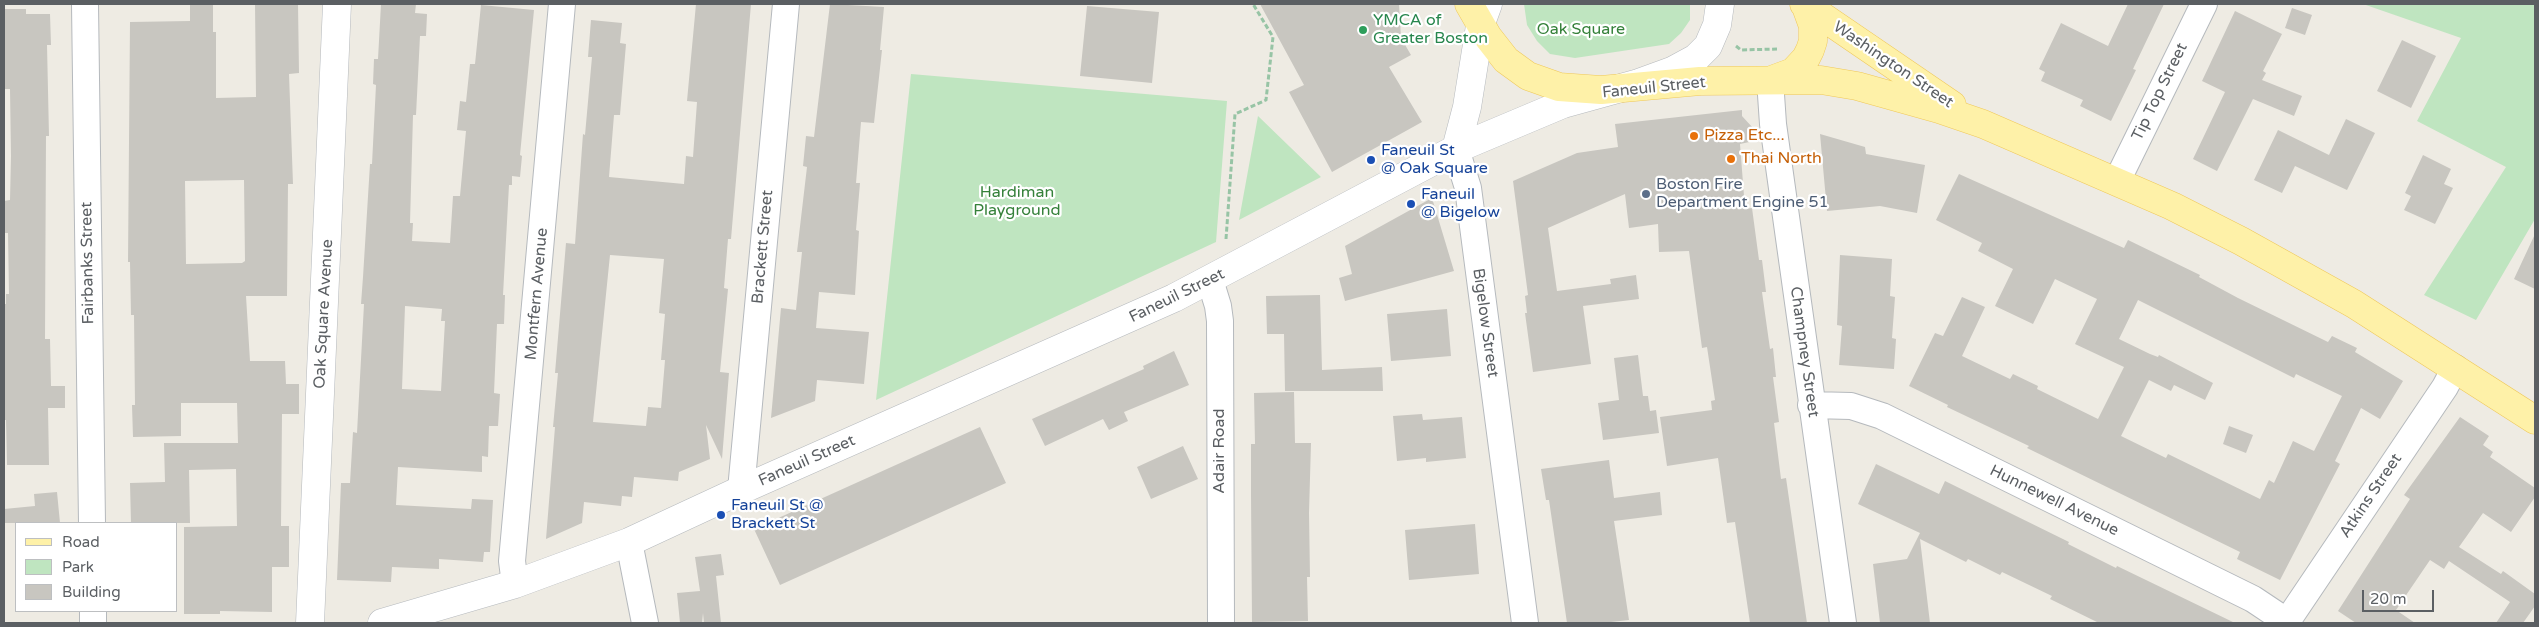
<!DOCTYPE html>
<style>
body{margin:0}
#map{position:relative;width:2539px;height:627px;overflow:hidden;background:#eeebe3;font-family:"Varela Round",sans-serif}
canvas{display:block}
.frame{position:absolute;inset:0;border:5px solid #5b5f63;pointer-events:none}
.legend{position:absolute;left:15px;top:522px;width:162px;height:90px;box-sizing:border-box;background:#fff;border:1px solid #bdbfc1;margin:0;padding:6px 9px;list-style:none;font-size:15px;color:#5b5f63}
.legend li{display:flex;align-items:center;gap:10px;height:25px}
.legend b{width:25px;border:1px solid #bdbfc1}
.scale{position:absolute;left:2362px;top:590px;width:72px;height:22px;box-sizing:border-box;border:2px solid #5b5f63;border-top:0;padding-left:6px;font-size:15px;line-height:18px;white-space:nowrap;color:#5b5f63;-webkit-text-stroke:4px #fff;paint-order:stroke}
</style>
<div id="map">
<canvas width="2539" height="627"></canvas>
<div class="frame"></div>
<ul class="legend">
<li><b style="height:6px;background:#fef1a8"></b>Road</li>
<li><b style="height:14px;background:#bfe5c0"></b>Park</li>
<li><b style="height:14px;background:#c8c6c0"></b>Building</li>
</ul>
<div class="scale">20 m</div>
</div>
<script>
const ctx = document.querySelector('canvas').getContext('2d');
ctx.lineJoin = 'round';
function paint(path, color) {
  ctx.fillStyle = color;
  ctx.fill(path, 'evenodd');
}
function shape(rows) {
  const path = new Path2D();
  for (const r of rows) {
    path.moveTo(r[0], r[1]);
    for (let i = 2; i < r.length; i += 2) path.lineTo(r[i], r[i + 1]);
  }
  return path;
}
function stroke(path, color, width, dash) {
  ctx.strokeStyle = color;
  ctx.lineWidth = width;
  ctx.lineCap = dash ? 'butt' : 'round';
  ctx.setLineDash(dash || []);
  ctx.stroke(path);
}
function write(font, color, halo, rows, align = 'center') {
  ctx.font = font + ' "Varela Round",sans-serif';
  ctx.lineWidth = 4.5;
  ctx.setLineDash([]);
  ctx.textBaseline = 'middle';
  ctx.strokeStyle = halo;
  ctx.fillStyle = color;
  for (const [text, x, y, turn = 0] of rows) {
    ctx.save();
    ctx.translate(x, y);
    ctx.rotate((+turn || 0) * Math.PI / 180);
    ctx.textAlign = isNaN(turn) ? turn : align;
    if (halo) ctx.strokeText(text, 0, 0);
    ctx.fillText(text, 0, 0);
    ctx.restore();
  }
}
paint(shape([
 [1524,4,1690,4,1690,20,1681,33,1669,44,1575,58,1550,54,1537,41,1527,25],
 [2363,4,2535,4,2535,219,2476,320,2424,295,2506,167,2417,121,2461,38],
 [911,74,1227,101,1216,242,876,400],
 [1258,116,1321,177,1239,220]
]), '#bfe5c0');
paint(shape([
 [190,4,213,4,213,32,216,32,216,98,256,97,255,4,298,4,299,73,289,74,293,184,288,184,287,296,246,296,250,361,285,361,286,384,299,384,299,414,282,414,281,526,289,526,289,567,272,567,272,612,220,611,220,614,184,614,184,527,237,526,236,469,189,470,190,523,131,523,130,483,165,482,164,443,238,443,237,403,181,403,181,436,133,437,132,405,135,405,134,315,131,315,130,262,128,262,130,22,190,21],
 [244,180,245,261,242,263,186,264,185,181],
 [381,4,416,4,415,13,427,14,426,36,420,36,416,115,413,115,410,223,413,223,412,241,450,243,453,196,460,196,466,131,457,130,460,101,466,102,470,64,475,64,481,5,534,10,520,155,522,156,520,177,512,176,512,185,509,185,503,295,505,295,504,324,497,324,494,393,500,394,498,426,489,426,488,457,482,456,482,472,398,467,396,505,471,509,472,499,493,500,490,552,484,552,483,562,439,559,439,569,392,567,391,582,337,580,341,483,350,483,353,432,357,433,364,304,361,304,363,277,370,164,372,164,376,85,373,84,374,59,378,59],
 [405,306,442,309,441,321,445,321,441,391,402,389],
 [696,4,751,4,731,239,728,239,724,288,728,289,720,372,729,373,722,459,706,425,710,459,679,472,678,481,634,477,632,497,622,496,621,506,584,502,582,523,546,539,555,427,553,427,558,373,555,373,566,243,575,244,583,134,585,135,592,57,588,57,591,20,622,23,620,43,626,44,620,115,614,115,609,177,684,184,686,156,693,157,697,102,687,101],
 [610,255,664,259,659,313,665,314,661,360,665,360,661,408,648,407,646,426,593,422],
 [830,4,884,7,880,50,882,50,874,123,861,122,856,183,860,183,856,230,859,231,855,295,819,292,816,328,869,332,864,384,817,380,815,401,771,418,781,308,796,310,802,252,797,252,807,167,803,166,806,136,814,137],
 [1260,4,1399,4,1401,38,1411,55,1389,67,1422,122,1332,172,1289,92,1304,85],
 [2128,4,2164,4,2133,69,2136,70,2111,121,2080,106,2083,100,2041,81,2045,72,2039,69,2061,23,2108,46],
 [1087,6,1159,12,1152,83,1080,76],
 [2292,8,2312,15,2305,35,2285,28],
 [4,9,26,9,26,14,50,14,51,45,47,45,49,136,46,136,45,339,50,339,51,386,65,386,65,408,48,408,49,465,7,465,6,420,4,420,4,304,6,304,6,294,9,294,8,233,4,233,4,201,10,200,11,156,10,89,4,89],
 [2235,11,2282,34,2263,71,2266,73,2262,80,2302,96,2294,116,2253,99,2217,171,2193,159,2225,92,2202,81],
 [2402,40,2436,56,2411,108,2377,91],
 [1742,110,1742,116,1753,128,1754,141,1740,144,1745,209,1752,208,1759,260,1762,260,1766,292,1762,292,1770,349,1773,348,1776,377,1773,377,1779,422,1774,423,1781,479,1786,478,1807,623,1750,623,1735,522,1727,523,1718,458,1667,466,1660,417,1712,410,1711,401,1715,400,1707,347,1702,348,1689,251,1659,252,1658,224,1629,228,1625,194,1548,228,1557,291,1611,284,1610,279,1636,275,1639,299,1583,306,1591,364,1533,372,1525,313,1527,313,1525,296,1528,295,1513,181,1577,153,1618,147,1615,124],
 [2346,119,2375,133,2347,190,2295,166,2282,193,2254,180,2278,130,2329,155],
 [1820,134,1865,147,1866,154,1925,165,1917,213,1880,206,1827,211],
 [2423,155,2451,169,2444,184,2453,188,2435,224,2404,210,2411,196,2405,193],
 [1959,174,2124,248,2128,240,2200,275,2199,277,2238,298,2328,342,2332,336,2357,348,2355,352,2403,381,2380,419,2361,408,2335,461,2340,464,2280,580,2237,559,2240,552,2027,448,2029,446,1947,407,1948,405,1909,386,1935,333,1943,336,1962,297,1985,307,1962,356,2010,379,2013,374,2038,386,2037,389,2098,419,2124,367,2075,344,2097,299,2055,279,2033,324,1995,306,2013,269,1978,251,1982,243,1936,220],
 [2138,300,2294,378,2296,374,2342,396,2314,451,2293,441,2274,483,2269,480,2260,499,2168,454,2166,458,2121,436,2149,380,2171,391,2174,385,2205,400,2213,383,2159,355,2158,357,2150,354,2119,339],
 [1432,198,1454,271,1345,301,1339,278,1352,274,1345,246],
 [2535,234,2535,289,2514,279],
 [1840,255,1892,259,1890,296,1895,297,1892,338,1896,339,1894,369,1839,365,1842,326,1837,325],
 [1320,295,1322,370,1382,367,1383,391,1285,391,1284,334,1267,334,1266,296],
 [1447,309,1451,356,1391,361,1387,314],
 [1174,351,1189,385,1124,412,1128,421,1109,430,1103,419,1045,446,1032,419,1144,369,1143,366],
 [1638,355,1643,396,1648,396,1650,411,1656,410,1659,433,1603,440,1598,403,1619,400,1614,358],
 [1294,392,1295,443,1311,443,1309,513,1310,577,1307,577,1308,621,1252,622,1251,494,1251,444,1255,444,1254,393],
 [1422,414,1423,420,1462,417,1466,458,1426,462,1426,458,1397,461,1393,416],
 [2460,417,2489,436,2483,445,2493,452,2490,457,2535,488,2535,497,2511,532,2483,513,2459,547,2501,574,2503,571,2535,594,2535,606,2523,623,2496,623,2510,602,2449,561,2444,569,2430,560,2396,610,2415,623,2356,623,2338,611,2410,499,2404,495],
 [2229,426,2253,435,2246,453,2223,444],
 [980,427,1006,483,780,585,754,529],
 [1183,446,1198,479,1151,499,1137,467],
 [1609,460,1614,498,1660,492,1662,515,1614,521,1629,620,1602,623,1567,623,1549,500,1546,500,1541,469],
 [1876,464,1939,494,1945,481,2069,542,2068,544,2116,568,2117,566,2235,623,2099,623,2050,599,2052,596,2002,572,2000,575,1968,559,1966,562,1920,539,1930,623,1880,623,1873,564,1907,559,1920,533,1858,504],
 [57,492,60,523,4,523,4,509,35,506,34,494],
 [1475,524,1479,574,1409,580,1405,530],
 [721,554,724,575,716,576,721,623,704,623,703,613,702,623,680,623,677,593,700,591,695,557]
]), '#c8c6c0');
const minor = shape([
 [85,4,92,523],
 [1770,80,1773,124,1843,623],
 [1456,149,1468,188,1525,623],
 [2117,181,2204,4],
 [1210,280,1218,306,1220,321,1221,623],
 [1811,405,1851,406,1882,416,2253,599,2289,623],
 [741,490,786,4],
 [629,542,645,623],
 [515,584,512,561,562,4],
 [93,611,93,623],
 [2286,623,2445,387,2455,368]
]);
const tertiary = shape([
 [1456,149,1467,107,1480,26,1488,4],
 [310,623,337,4],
 [382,623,515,584,629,542,741,490,1174,298,1456,149,1563,104,1639,83,1672,71,1696,58,1708,46,1717,25,1720,4]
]);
const primary = shape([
 [1469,4,1488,37,1506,60,1528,76,1559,87,1601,90,1700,81,1821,80,1857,86,1939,109,1983,124,2172,206,2241,241,2354,304,2535,420],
 [1804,4,1952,105],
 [1774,79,1793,72,1806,58,1810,50,1813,41,1813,26,1805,4]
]);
stroke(minor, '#b5b9bd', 28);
stroke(tertiary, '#b5b9bd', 29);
stroke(primary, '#efc85a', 29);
stroke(shape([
 [1736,46,1741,50,1777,49],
 [1226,239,1235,114,1266,100,1273,37,1253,4]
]), '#97c4a5', 3, [5, 2.5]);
stroke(minor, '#fff', 26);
stroke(tertiary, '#fff', 28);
stroke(primary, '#fef1a8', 28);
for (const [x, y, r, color] of [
 [1363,30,5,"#2e9e5b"],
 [1694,136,5,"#e8710a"],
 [1731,159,5,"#e8710a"],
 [1371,160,5,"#1a4fb4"],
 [1646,194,5,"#5c6f8a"],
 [1411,204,5,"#1a4fb4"],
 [721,515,5,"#1a4fb4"]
]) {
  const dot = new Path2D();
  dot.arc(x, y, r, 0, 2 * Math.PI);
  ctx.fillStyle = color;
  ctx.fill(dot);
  stroke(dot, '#fff', 2);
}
write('16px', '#27864d', '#fff', [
 ["YMCA of",1373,21],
 ["Greater Boston",1373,39]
], 'left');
write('16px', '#35813a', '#fff', [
 ["Oak Square",1581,30],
 ["Hardiman",1017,193],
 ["Playground",1017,211]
]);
write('16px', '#5b5f63', '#fff', [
 ["Washington Street",1893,65,34],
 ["Faneuil Street",1654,88,-6],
 ["Tip Top Street",2160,92,-64],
 ["Brackett Street",763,247,-85],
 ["Fairbanks Street",88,263,-91],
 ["Montfern Avenue",537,294,-85],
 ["Faneuil Street",1177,296,-26],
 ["Oak Square Avenue",324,314,-87],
 ["Bigelow Street",1485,323,82],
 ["Champney Street",1804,352,82],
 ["Adair Road",1220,451,-90],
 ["Faneuil Street",807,461,-24],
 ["Atkins Street",2371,496,-56],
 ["Hunnewell Avenue",2054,501,26]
]);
write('16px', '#c56008', '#fff', [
 ["Pizza Etc...",1704,136],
 ["Thai North",1741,159]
], 'left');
write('16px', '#164399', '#fff', [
 ["Faneuil St",1381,151],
 ["@ Oak Square",1381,169],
 ["Faneuil",1421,195],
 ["@ Bigelow",1421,213],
 ["Faneuil St @",731,506],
 ["Brackett St",731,524]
], 'left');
write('16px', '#4e5e75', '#fff', [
 ["Boston Fire",1656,185],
 ["Department Engine 51",1656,203]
], 'left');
</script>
